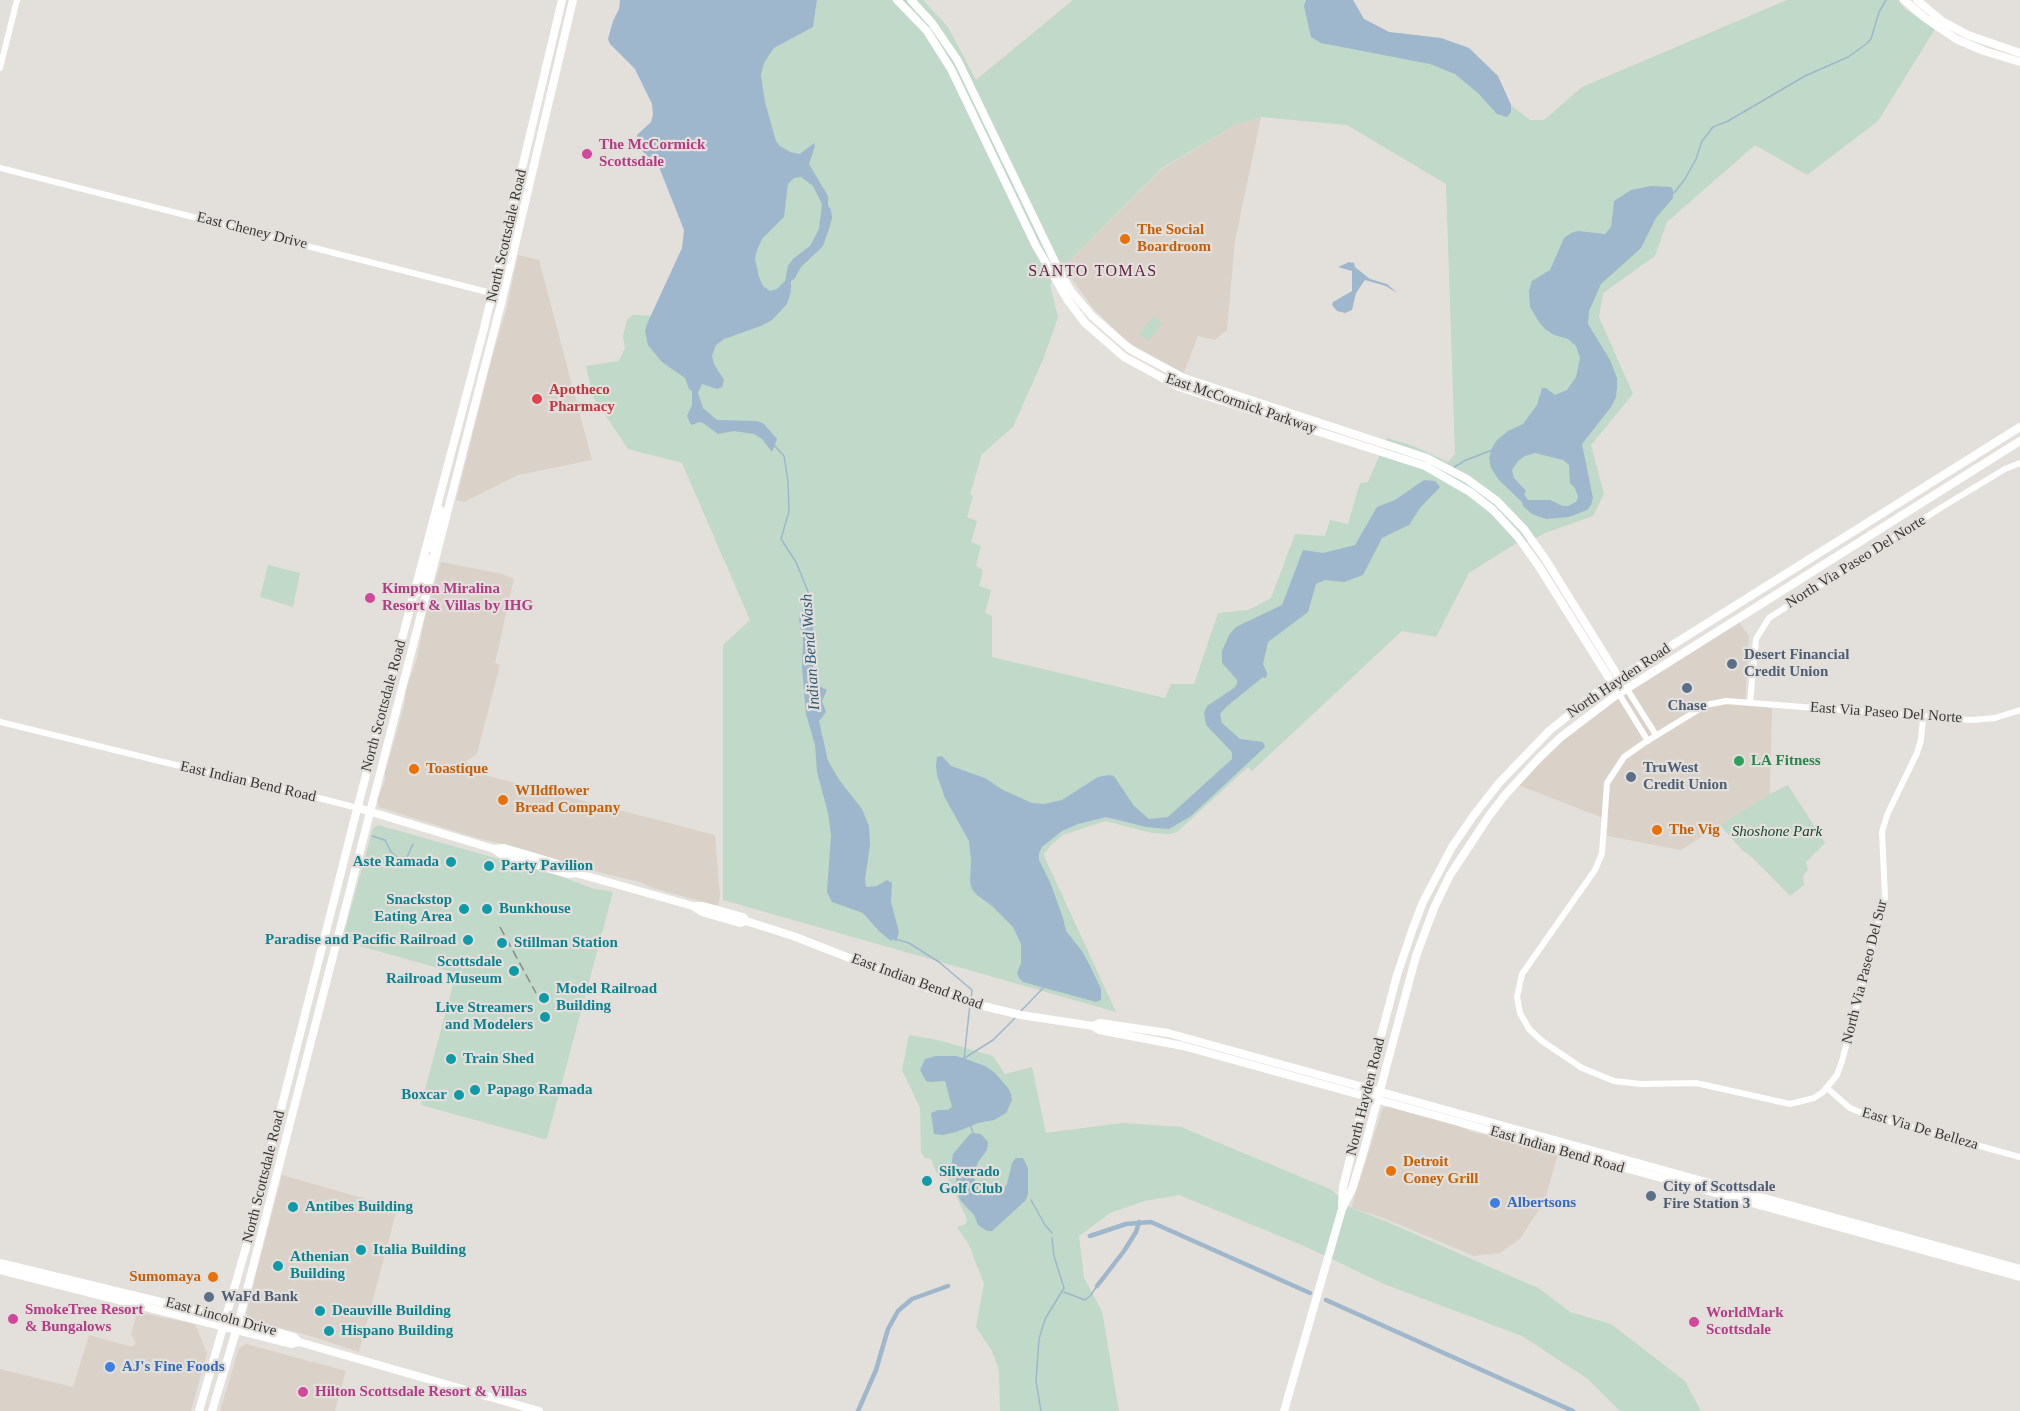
<!DOCTYPE html>
<style>
body{margin:0}
canvas{display:block;background:#e3dfdb}
</style>
<canvas width="2020" height="1411"></canvas>
<script>
const ctx = document.querySelector('canvas').getContext('2d');
ctx.lineJoin = 'round';
function paint(path, color) {
  ctx.fillStyle = color;
  ctx.fill(path, 'evenodd');
}
function shape(rows) {
  const path = new Path2D();
  for (const r of rows) {
    path.moveTo(r[0], r[1]);
    for (let i = 2; i < r.length; i += 2) path.lineTo(r[i], r[i + 1]);
  }
  return path;
}
function stroke(path, color, width, dash) {
  ctx.strokeStyle = color;
  ctx.lineWidth = width;
  ctx.lineCap = dash ? 'butt' : 'round';
  ctx.setLineDash(dash || []);
  ctx.stroke(path);
}
function write(font, color, halo, rows, align = 'center') {
  ctx.font = font + ' Georgia,serif';
  ctx.lineWidth = 4.5;
  ctx.setLineDash([]);
  ctx.textBaseline = 'middle';
  ctx.strokeStyle = halo;
  ctx.fillStyle = color;
  for (const [text, x, y, turn = 0] of rows) {
    ctx.save();
    ctx.translate(x, y);
    ctx.rotate((+turn || 0) * Math.PI / 180);
    ctx.textAlign = isNaN(turn) ? turn : align;
    if (halo) ctx.strokeText(text, 0, 0);
    ctx.fillText(text, 0, 0);
    ctx.restore();
  }
}
paint(shape([
 [1261,117,1235,241,1227,330,1215,340,1198,336,1183,375,1125,340,1093,308,1063,267,1162,169,1237,124],
 [518,255,539,260,592,460,518,475,464,502,456,500,492,358,507,307],
 [441,562,502,574,514,579,495,663,500,665,477,754,466,761,473,772,715,835,720,896,718,906,653,888,640,882,598,872,526,850,470,836,379,807,377,800,385,780,385,772,397,732,405,701,406,690,417,658,425,617],
 [1739,622,1749,636,1745,705,1772,708,1770,794,1681,850,1607,836,1608,820,1518,785,1558,745,1602,708],
 [1389,1106,1457,1125,1472,1132,1507,1139,1558,1153,1545,1200,1520,1239,1500,1253,1474,1256,1386,1219,1351,1208,1382,1110,1384,1107],
 [282,1175,394,1207,395,1204,398,1205,359,1352,307,1335,250,1320,246,1313],
 [137,1312,195,1324,207,1353,191,1411,0,1411,0,1369,73,1387,89,1335,132,1347,136,1343,131,1334],
 [246,1344,346,1371,335,1411,220,1411,239,1348]
]), '#dad2c8');
paint(shape([
 [817,0,923,0,948,27,976,80,1073,0,1353,0,1364,19,1389,32,1441,38,1469,48,1498,76,1511,105,1530,120,1544,120,1582,87,1787,0,1898,0,1905,9,1935,29,1878,121,1807,175,1755,145,1667,222,1655,256,1603,293,1599,317,1633,394,1591,445,1604,494,1593,516,1545,533,1531,541,1515,544,1469,573,1436,637,1402,631,1252,771,1248,767,1177,832,1170,834,1152,833,1105,821,1063,835,1051,845,1044,854,1045,858,1116,1012,723,900,723,645,750,620,682,463,628,449,593,397,586,366,619,361,625,348,623,336,627,320,633,315,708,317,780,146,776,141,765,103,761,75,764,63,774,48,813,27],
 [1261,117,1347,125,1446,184,1455,454,1448,462,1411,445,1387,438,1368,482,1360,483,1348,524,1330,520,1325,536,1295,534,1271,598,1248,610,1218,613,1194,684,1171,684,1165,698,992,657,992,616,985,613,991,590,979,586,983,570,976,566,981,546,971,542,977,521,967,517,973,496,970,494,982,454,1013,427,1044,357,1058,317,1050,285,1063,267,1162,168,1237,124],
 [1153,317,1156,317,1162,323,1150,340,1147,340,1140,335,1140,333],
 [268,565,300,573,293,607,260,597],
 [1788,785,1825,843,1806,862,1808,870,1803,876,1804,885,1790,896,1752,857,1742,850,1720,825,1770,794],
 [378,825,563,877,591,888,613,892,547,1138,544,1139,421,1105,456,973,342,941,373,828],
 [909,1035,938,1040,993,1056,1005,1074,1032,1067,1046,1133,1122,1123,1181,1127,1332,1190,1351,1208,1385,1221,1540,1289,1570,1312,1611,1324,1685,1381,1701,1411,1620,1411,1588,1379,1522,1336,1384,1284,1302,1245,1179,1195,1145,1201,1110,1213,1079,1236,1084,1278,1102,1311,1119,1411,1000,1411,999,1370,992,1351,976,1327,984,1284,969,1245,957,1227,966,1224,967,1219,946,1174,937,1174,931,1159,925,1158,921,1152,920,1108,902,1070]
]), '#c0d9c8');
paint(shape([
 [620,0,817,0,813,27,774,48,764,63,761,75,765,102,776,141,780,146,790,152,800,154,814,143,815,146,809,164,828,196,828,205,831,210,832,218,829,229,823,246,801,267,795,278,791,281,791,291,787,304,772,320,761,326,724,339,716,345,712,356,714,364,724,380,722,387,717,389,702,384,698,393,703,408,717,420,757,421,764,424,777,439,772,452,762,439,754,434,734,431,718,434,703,423,699,422,692,425,690,423,687,416,692,405,692,391,689,389,685,378,662,362,648,345,645,331,647,324,682,248,684,230,659,167,637,146,637,135,651,122,653,115,652,104,635,69,610,44,608,39,613,21,619,9],
 [801,177,813,186,822,204,819,229,810,246,793,259,788,266,785,281,777,289,770,291,763,286,759,277,755,259,757,250,762,239,784,217,788,184,794,178],
 [1306,0,1353,0,1364,19,1389,32,1441,38,1469,48,1498,76,1511,105,1511,112,1507,117,1497,114,1478,93,1455,74,1430,64,1321,43,1311,37,1304,6],
 [1651,186,1671,187,1673,190,1673,198,1656,218,1641,248,1601,284,1589,311,1588,324,1610,360,1617,378,1617,387,1616,397,1611,407,1582,444,1593,498,1591,505,1587,510,1569,517,1546,519,1532,514,1523,506,1522,502,1499,480,1491,468,1489,458,1492,448,1497,440,1508,431,1523,424,1537,405,1542,388,1546,388,1555,395,1567,390,1576,377,1580,358,1576,346,1568,339,1554,335,1545,329,1539,322,1530,307,1529,291,1532,281,1550,270,1564,238,1571,233,1578,231,1605,234,1611,227,1614,201,1631,190],
 [1535,453,1563,460,1569,465,1570,483,1575,488,1578,497,1576,502,1568,506,1563,506,1550,500,1528,500,1524,494,1526,491,1514,478,1512,470,1518,461,1525,456],
 [1349,262,1354,263,1355,267,1370,279,1387,284,1397,293,1386,286,1365,280,1356,293,1352,310,1345,313,1337,311,1332,305,1333,302,1352,291,1352,271,1338,267],
 [1424,480,1435,481,1440,487,1420,508,1409,525,1382,538,1363,575,1344,582,1325,580,1316,584,1308,612,1268,642,1263,664,1267,673,1266,678,1263,677,1226,707,1220,714,1222,723,1240,739,1263,742,1265,747,1191,816,1169,829,1146,827,1106,817,1078,824,1062,831,1042,847,1039,853,1039,860,1050,882,1063,918,1066,931,1082,951,1091,968,1101,989,1101,1000,1096,1002,1023,982,1019,978,1017,973,1021,963,1021,944,1013,927,992,906,977,895,972,889,970,882,971,860,969,841,945,798,937,775,936,766,937,757,942,756,951,766,985,778,1003,790,1021,798,1032,803,1044,804,1062,800,1098,777,1109,775,1114,776,1134,806,1149,819,1168,817,1232,759,1232,752,1206,725,1204,713,1207,706,1234,688,1237,684,1237,680,1222,663,1222,651,1229,635,1236,627,1282,605,1303,550,1323,553,1355,545,1377,507,1395,500],
 [803,607,813,607,813,673,819,686,827,690,822,701,826,712,819,721,828,761,840,781,862,809,869,826,870,845,865,879,866,887,877,886,887,880,892,883,891,902,899,932,896,942,894,939,891,941,879,931,863,913,832,902,827,892,831,835,828,813,817,772,815,745,806,714,802,668,803,639,799,620],
 [936,1056,956,1056,969,1060,985,1066,994,1072,1008,1088,1011,1094,1012,1100,1006,1113,994,1120,978,1123,956,1132,943,1135,934,1134,931,1113,938,1110,947,1110,952,1107,945,1081,931,1082,926,1081,920,1070,925,1059],
 [974,1133,981,1134,988,1142,987,1150,978,1162,974,1174,975,1183,981,1191,992,1194,1003,1190,1007,1184,1012,1163,1016,1158,1023,1158,1028,1168,1028,1194,1026,1200,992,1231,987,1231,978,1225,974,1215,960,1200,957,1191,956,1177,951,1167,953,1154,970,1134]
]), '#9eb7cc');
stroke(shape([
 [1674,193,1685,179,1696,159,1702,141,1713,127,1728,121,1805,76,1848,57,1865,45,1871,39,1879,12,1886,0],
 [774,445,784,456,788,481,789,511,781,539,796,562,809,594,809,607],
 [1453,468,1464,461,1492,450],
 [372,836,385,840,391,852,398,858,407,857,413,844],
 [895,939,909,943,939,962,972,990,971,1000],
 [1020,1012,1044,987],
 [963,1059,993,1040,1015,1018],
 [964,1059,970,1004],
 [970,1124,973,1133],
 [1031,1200,1045,1225,1052,1233],
 [1064,1292,1085,1300,1090,1296,1097,1286],
 [1041,1411,1036,1381,1039,1339,1045,1319,1064,1288,1054,1256,1052,1238]
]), '#9eb7cc', 1.5);
stroke(shape([
 [1090,1236,1126,1224,1151,1222,1310,1293],
 [1097,1286,1124,1251,1136,1232,1139,1222],
 [1326,1300,1573,1411],
 [858,1411,876,1370,888,1329,898,1311,912,1299,948,1286]
]), '#9eb7cc', 4.5);
stroke(shape([
 [0,68,17,0],
 [0,168,503,296],
 [1627,689,1656,735],
 [1619,694,1648,741],
 [1750,703,1756,639,1769,618,1942,507,2005,469,2020,463],
 [1923,717,1921,740,1917,753,1887,815,1882,832,1885,897,1873,944,1842,1061,1837,1075,1823,1092,1814,1098,1790,1104,1696,1083,1641,1084,1614,1081,1582,1068,1542,1041,1529,1029,1520,1013,1517,997,1522,974,1595,870,1602,853,1607,783,1624,757,1644,743,1706,705,1726,701,1971,720,1995,718,2020,710],
 [0,722,192,769,244,779,358,808],
 [1827,1088,1850,1108,1864,1114,2020,1157]
]), '#fff', 6);
stroke(shape([
 [897,0,927,31,951,69,1036,246,1067,299,1085,323,1124,357,1179,387,1425,466,1470,492,1493,510,1517,536,1538,565,1619,694],
 [911,0,932,23,958,61,1057,266,1070,290,1092,316,1130,349,1184,378,1427,458,1467,479,1497,501,1524,529,1546,560,1621,681],
 [1904,0,1925,18,1956,39,1984,51,2020,62],
 [1917,0,1942,21,1968,35,2020,53],
 [436,554,432,548,440,510],
 [413,595,420,591,427,564,430,559,436,554],
 [358,808,494,849,504,848,568,867,576,873,693,906,702,912,740,923,746,921],
 [494,849,501,854,523,861,568,874,576,873],
 [693,906,703,906,743,917,746,921,793,936,924,987,975,1004,1021,1015,1093,1026,1099,1030,1183,1046,2020,1277],
 [1093,1026,1100,1023,1168,1033,2020,1269],
 [1342,1205,1343,1187,1367,1089,1397,975,1413,928,1423,902,1452,847,1474,815,1499,783,1549,731,1596,693,2020,427],
 [0,1263,227,1318,294,1337,299,1342],
 [0,1270,292,1344,299,1342,539,1411],
 [199,1411,246,1247,355,817,484,328,562,0],
 [212,1411,239,1321,503,296,573,0],
 [1284,1411,1342,1209,1352,1189,1364,1150,1416,956,1434,908,1450,875,1489,816,1505,795,1539,758,1561,737,1615,696,2020,441]
]), '#fff', 8);
stroke(shape([
 [500,927,536,993]
]), '#8d8a87', 1.5, [9, 4.5]);
for (const [x, y, r, color] of [
 [587,154,6,"#d1479c"],
 [1125,239,6,"#e8710a"],
 [537,399,6,"#e0444e"],
 [370,598,6,"#d1479c"],
 [1732,664,6,"#5c6f8a"],
 [1687,688,6,"#5c6f8a"],
 [1739,761,6,"#2e9e5b"],
 [414,769,6,"#e8710a"],
 [1631,777,6,"#5c6f8a"],
 [503,800,6,"#e8710a"],
 [1657,830,6,"#e8710a"],
 [451,862,6,"#0f9aa8"],
 [489,866,6,"#0f9aa8"],
 [464,909,6,"#0f9aa8"],
 [487,909,6,"#0f9aa8"],
 [468,940,6,"#0f9aa8"],
 [502,943,6,"#0f9aa8"],
 [514,971,6,"#0f9aa8"],
 [544,998,6,"#0f9aa8"],
 [545,1017,6,"#0f9aa8"],
 [451,1059,6,"#0f9aa8"],
 [475,1090,6,"#0f9aa8"],
 [459,1095,6,"#0f9aa8"],
 [1391,1171,6,"#e8710a"],
 [927,1181,6,"#0f9aa8"],
 [1651,1196,6,"#5c6f8a"],
 [1495,1203,6,"#3f7fe0"],
 [293,1207,6,"#0f9aa8"],
 [361,1250,6,"#0f9aa8"],
 [278,1266,6,"#0f9aa8"],
 [213,1277,6,"#e8710a"],
 [209,1297,6,"#5c6f8a"],
 [320,1311,6,"#0f9aa8"],
 [13,1319,6,"#d1479c"],
 [1694,1322,6,"#d1479c"],
 [329,1331,6,"#0f9aa8"],
 [110,1367,6,"#3f7fe0"],
 [303,1392,6,"#d1479c"]
]) {
  const dot = new Path2D();
  dot.arc(x, y, r, 0, 2 * Math.PI);
  ctx.fillStyle = color;
  ctx.fill(dot);
  stroke(dot, '#e3dfdb', 2);
}
write('bold 15px', '#b23c85', '#e3dfdb', [
 ["The McCormick",599,145],
 ["Scottsdale",599,162],
 ["Kimpton Miralina",382,589],
 ["Resort & Villas by IHG",382,606],
 ["SmokeTree Resort",25,1310],
 ["& Bungalows",25,1327],
 ["WorldMark",1706,1313],
 ["Scottsdale",1706,1330],
 ["Hilton Scottsdale Resort & Villas",315,1392]
], 'left');
write('bold 15px', '#c56008', '#e3dfdb', [
 ["The Social",1137,230],
 ["Boardroom",1137,247],
 ["Toastique",426,769],
 ["WIldflower",515,791],
 ["Bread Company",515,808],
 ["The Vig",1669,830],
 ["Detroit",1403,1162],
 ["Coney Grill",1403,1179],
 ["Sumomaya",201,1277,"right"]
], 'left');
write('15px', '#3a3836', '#e3dfdb', [
 ["East Cheney Drive",252,231,14],
 ["North Scottsdale Road",507,236,-77],
 ["East McCormick Parkway",1241,404,19],
 ["North Via Paseo Del Norte",1856,562,-32],
 ["North Hayden Road",1619,681,-34],
 ["North Scottsdale Road",384,706,-75],
 ["East Via Paseo Del Norte",1886,713,4],
 ["East Indian Bend Road",248,782,13],
 ["North Via Paseo Del Sur",1865,972,-76],
 ["East Indian Bend Road",917,982,20],
 ["North Hayden Road",1366,1097,-76],
 ["East Via De Belleza",1920,1129,16],
 ["East Indian Bend Road",1557,1150,16],
 ["North Scottsdale Road",264,1177,-76],
 ["East Lincoln Drive",221,1317,15]
]);
write('bold 15px', '#be3a42', '#e3dfdb', [
 ["Apotheco",549,390],
 ["Pharmacy",549,407]
], 'left');
write('bold 15px', '#4e5e75', '#e3dfdb', [
 ["Desert Financial",1744,655],
 ["Credit Union",1744,672],
 ["Chase",1687,706,"center"],
 ["TruWest",1643,768],
 ["Credit Union",1643,785],
 ["City of Scottsdale",1663,1187],
 ["Fire Station 3",1663,1204],
 ["WaFd Bank",221,1297]
], 'left');
write('bold 15px', '#27864d', '#e3dfdb', [
 ["LA Fitness",1751,761]
], 'left');
write('italic 15px', '#13452b', '#e3dfdb', [
 ["Shoshone Park",1777,832]
]);
write('bold 15px', '#0d838f', '#e3dfdb', [
 ["Aste Ramada",439,862,"right"],
 ["Party Pavilion",501,866],
 ["Snackstop",452,900,"right"],
 ["Eating Area",452,917,"right"],
 ["Bunkhouse",499,909],
 ["Paradise and Pacific Railroad",456,940,"right"],
 ["Stillman Station",514,943],
 ["Scottsdale",502,962,"right"],
 ["Railroad Museum",502,979,"right"],
 ["Model Railroad",556,989],
 ["Building",556,1006],
 ["Live Streamers",533,1008,"right"],
 ["and Modelers",533,1025,"right"],
 ["Train Shed",463,1059],
 ["Papago Ramada",487,1090],
 ["Boxcar",447,1095,"right"],
 ["Silverado",939,1172],
 ["Golf Club",939,1189],
 ["Antibes Building",305,1207],
 ["Italia Building",373,1250],
 ["Athenian",290,1257],
 ["Building",290,1274],
 ["Deauville Building",332,1311],
 ["Hispano Building",341,1331]
], 'left');
write('bold 15px', '#366cbe', '#e3dfdb', [
 ["Albertsons",1507,1203],
 ["AJ's Fine Foods",122,1367]
], 'left');
ctx.letterSpacing = '1.5px';
write('16px', '#622141', '#e3dfdb', [
 ["SANTO TOMAS",1093,272]
]);
ctx.letterSpacing = '0px';
write('italic 16px', '#2f5979', '#e3dfdb', [
 ["Indian Bend Wash",811,652,-94]
]);
</script>
